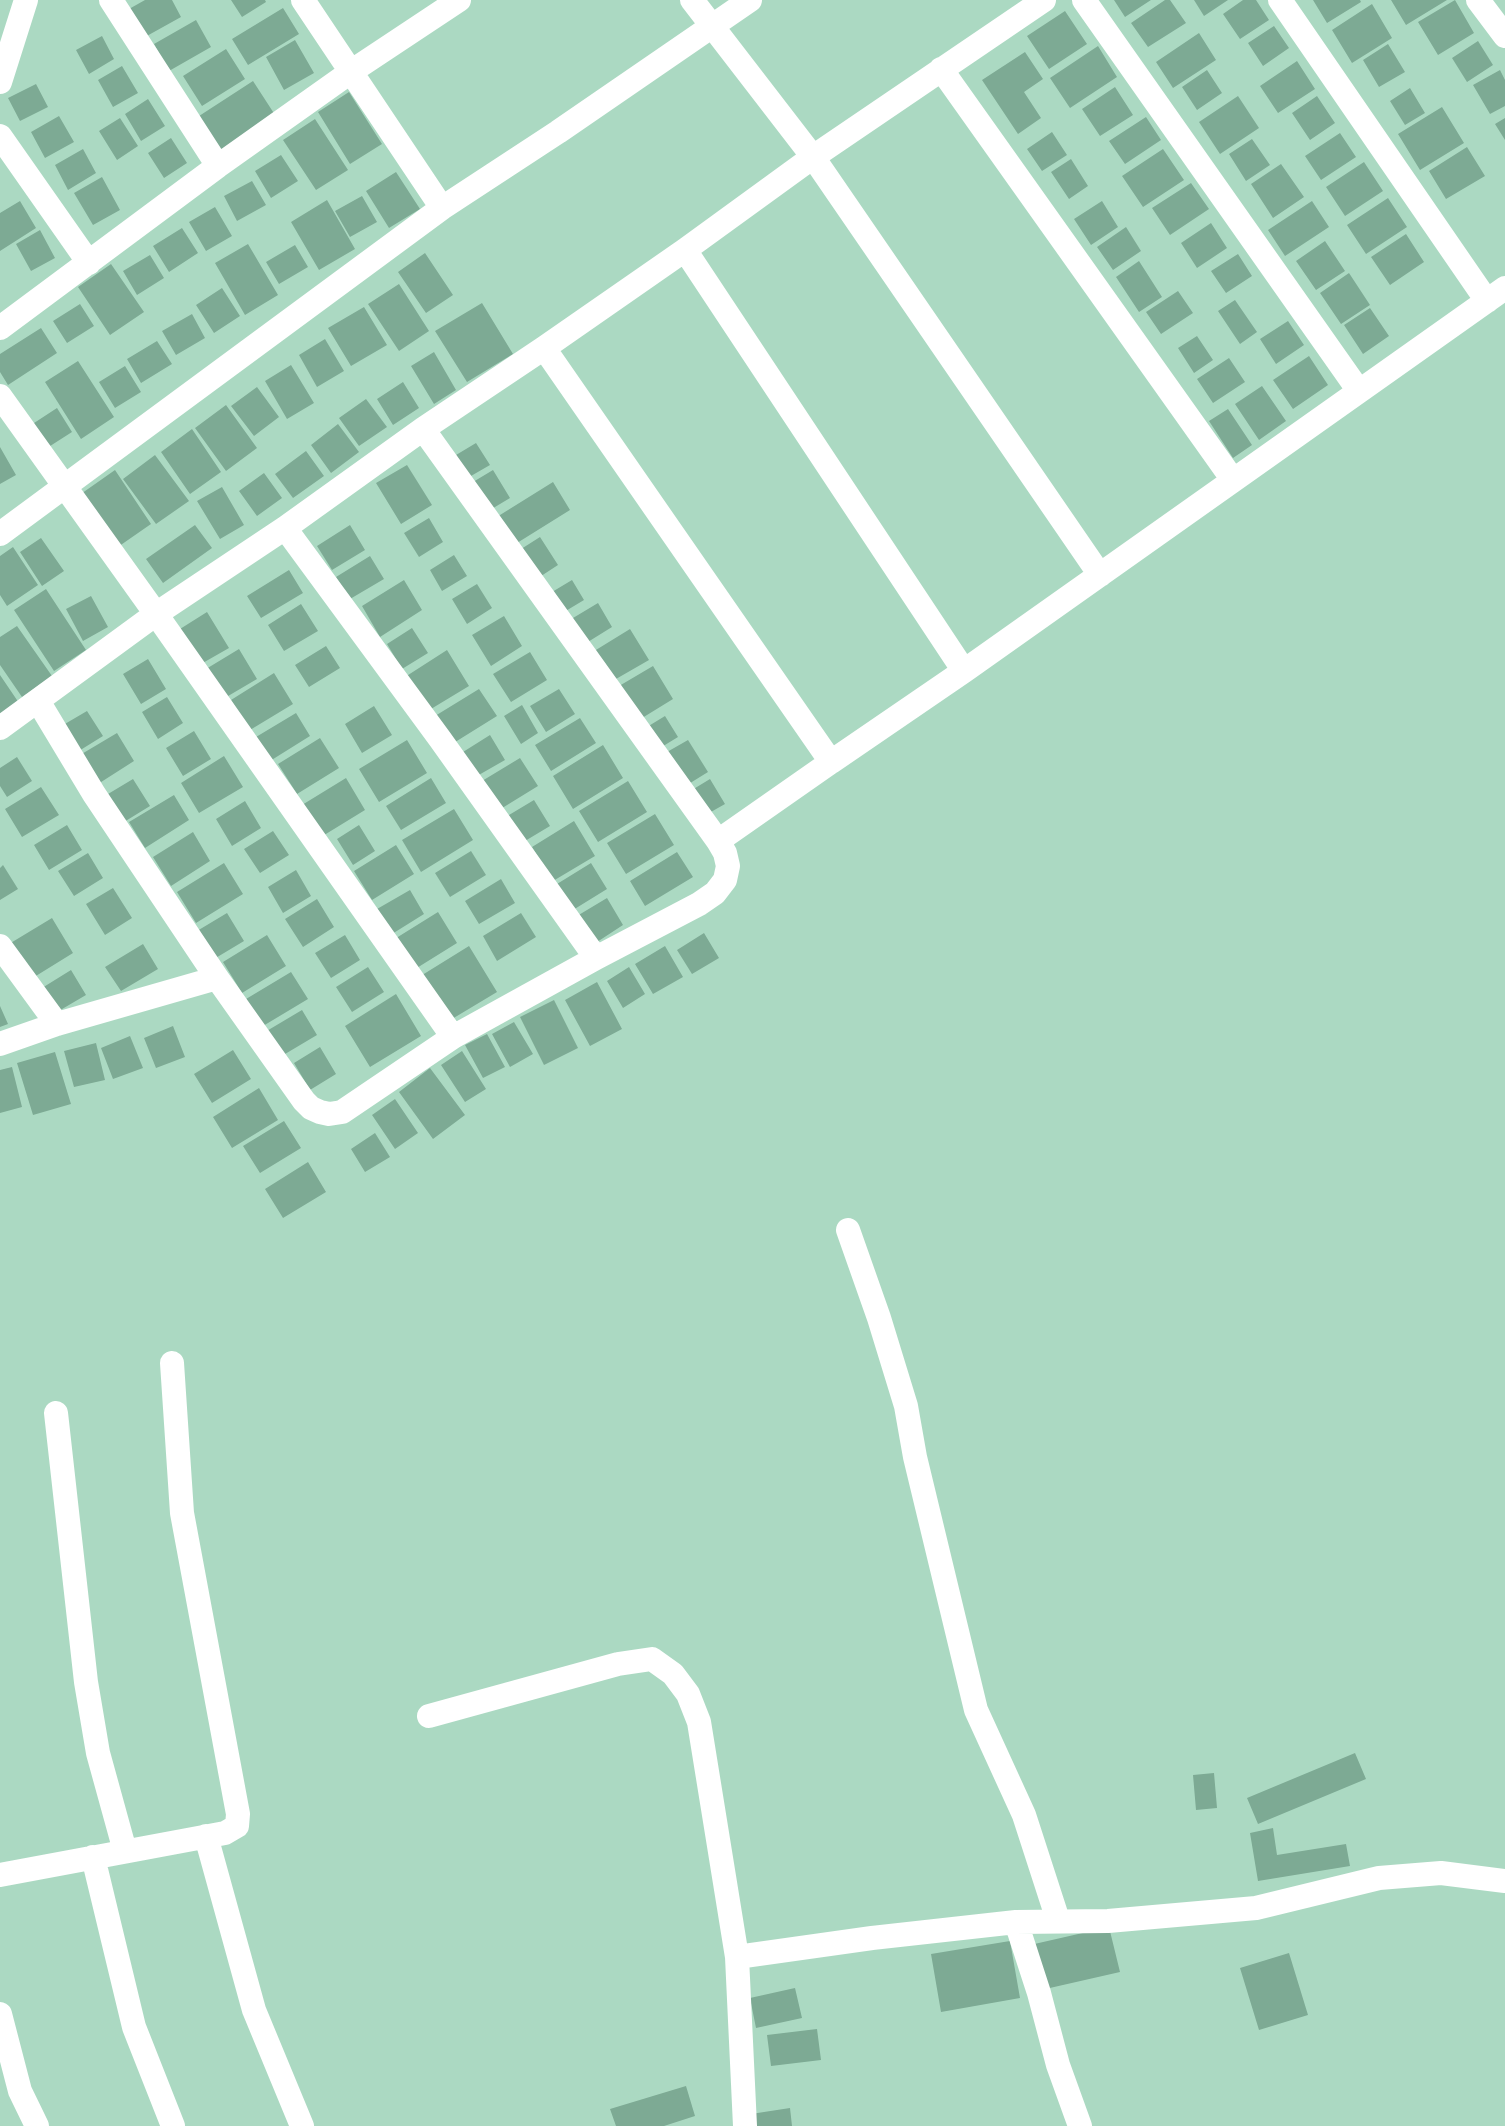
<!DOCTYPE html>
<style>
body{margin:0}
canvas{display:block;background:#abd9c2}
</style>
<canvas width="1505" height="2126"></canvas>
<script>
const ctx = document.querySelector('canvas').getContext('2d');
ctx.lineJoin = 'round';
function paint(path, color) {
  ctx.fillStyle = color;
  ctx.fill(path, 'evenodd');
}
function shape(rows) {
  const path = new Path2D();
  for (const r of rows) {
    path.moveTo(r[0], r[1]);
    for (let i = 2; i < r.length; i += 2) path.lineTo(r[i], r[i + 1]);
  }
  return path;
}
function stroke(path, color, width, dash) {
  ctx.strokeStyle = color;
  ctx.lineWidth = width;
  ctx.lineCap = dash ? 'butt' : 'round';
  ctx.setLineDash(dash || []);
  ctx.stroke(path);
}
paint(shape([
 [145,0,172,0,181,17,145,37,129,9],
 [231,0,265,0,266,2,242,17],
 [1114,0,1151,0,1125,17],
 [1165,0,1170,0,1186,23,1148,47,1131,23],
 [1194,0,1228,0,1204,16],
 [1243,0,1256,0,1269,20,1240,39,1223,14],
 [1313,0,1360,0,1361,2,1327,23],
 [1391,0,1447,0,1406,25],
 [1455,0,1474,33,1438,55,1418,22],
 [1372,4,1392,38,1352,63,1332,30],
 [283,8,299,34,248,65,232,39],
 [1065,11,1087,44,1049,69,1027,36],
 [196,20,211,47,169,71,154,44],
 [1274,26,1289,48,1263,66,1248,43],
 [1199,33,1216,60,1173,88,1156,62],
 [102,36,114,59,89,74,76,50],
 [295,40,314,73,284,90,266,57],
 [1478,41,1493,65,1467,82,1452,58],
 [1388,44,1405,72,1379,87,1363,60],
 [1098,46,1117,77,1070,108,1050,78],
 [226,49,245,79,202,106,183,76],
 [1025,52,1043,79,1024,92,1041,118,1018,134,982,80],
 [1297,61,1315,89,1278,113,1260,86],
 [122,66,138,93,113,107,98,80],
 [1207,70,1222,93,1197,110,1182,87],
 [1500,70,1505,80,1505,106,1490,114,1473,85],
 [253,81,277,118,220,155,196,118],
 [36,84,48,107,20,121,8,98],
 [1115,87,1133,115,1100,136,1082,109],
 [1410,88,1425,113,1405,125,1390,101],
 [349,92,382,144,350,164,318,112],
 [1238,96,1259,128,1220,154,1199,122],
 [1317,96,1335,123,1310,140,1292,113],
 [148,99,165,126,141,141,125,114],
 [1442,107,1464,143,1420,170,1398,134],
 [59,116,74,142,45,158,31,132],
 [1146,117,1161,140,1125,164,1109,141],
 [120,118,138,146,117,160,99,131],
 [1505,118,1505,140,1495,124],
 [315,119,348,170,316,190,283,140],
 [1052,132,1067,155,1042,171,1027,149],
 [1340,133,1356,157,1321,180,1305,156],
 [171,138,187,163,164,178,148,153],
 [1252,139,1270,165,1246,181,1229,154],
 [1467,147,1485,176,1446,199,1429,171],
 [83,149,96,173,68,190,55,165],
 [1163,149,1184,180,1143,207,1122,176],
 [281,155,298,181,271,198,255,171],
 [1071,159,1088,186,1069,199,1051,172],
 [1364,162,1383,191,1345,216,1326,187],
 [1281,164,1304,197,1273,218,1251,184],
 [396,172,420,209,389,228,366,191],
 [102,177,120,210,93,225,74,193],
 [252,181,266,205,237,221,224,196],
 [1191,183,1209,209,1170,235,1152,208],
 [362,196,377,222,350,237,335,211],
 [1388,198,1407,227,1366,254,1347,225],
 [327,200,355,249,319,270,291,222],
 [20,201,36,228,0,251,0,213],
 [1102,201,1118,227,1091,245,1074,219],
 [1312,201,1329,227,1285,256,1268,230],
 [215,207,232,236,206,251,189,222],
 [1211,223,1227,248,1197,268,1181,243],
 [1126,227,1141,251,1113,270,1097,247],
 [182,228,198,253,169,272,153,246],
 [40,230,55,258,31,271,16,244],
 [1406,234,1424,262,1390,285,1371,257],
 [1325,241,1345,271,1316,290,1296,261],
 [248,244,278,295,245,315,215,263],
 [295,245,308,267,279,284,266,262],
 [425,253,453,295,426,313,398,272],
 [1238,254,1252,276,1226,293,1211,271],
 [150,255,164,278,137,295,123,271],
 [1139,261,1162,297,1139,312,1116,277],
 [111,264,144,312,110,335,78,287],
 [1349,273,1370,305,1341,324,1320,293],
 [399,284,429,331,399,351,368,304],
 [222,288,240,316,214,333,196,305],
 [1178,291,1193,313,1161,334,1146,312],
 [1235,300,1257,332,1240,344,1218,311],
 [482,303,513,354,467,382,435,331],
 [80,304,94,326,67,343,53,321],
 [364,307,387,345,351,366,328,328],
 [1370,308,1389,336,1363,354,1344,325],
 [192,314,205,338,176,355,162,331],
 [1288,321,1304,345,1276,364,1260,339],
 [41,328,57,353,8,385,0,372,0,354],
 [1197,336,1213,360,1194,373,1178,348],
 [325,339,344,371,317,387,299,355],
 [157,341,172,364,141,383,127,359],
 [434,352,456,390,434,404,411,366],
 [1309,356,1328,385,1293,409,1273,380],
 [1229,358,1245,382,1213,403,1197,379],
 [78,361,114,417,81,439,45,382],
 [291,365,314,403,287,419,265,381],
 [125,366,141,392,115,408,99,382],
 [403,382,419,408,393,425,377,399],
 [1262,386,1286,421,1259,440,1235,404],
 [257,387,279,417,254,436,231,406],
 [366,399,387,427,359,446,339,418],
 [226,405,257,448,226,471,195,428],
 [57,408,72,432,47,448,31,425],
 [1228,409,1252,445,1233,458,1209,421],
 [338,424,359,452,331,473,311,445],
 [192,429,221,472,190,494,161,452],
 [476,443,490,465,464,480,451,458],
 [0,447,16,475,0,484],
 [306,451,324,476,293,498,275,474],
 [155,455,189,501,156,524,123,479],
 [407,465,432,505,401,524,376,483],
 [115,470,151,524,115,549,78,496],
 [493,470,510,498,485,513,468,485],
 [264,473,282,498,257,516,239,491],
 [553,482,570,510,509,548,492,520],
 [222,487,244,525,220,539,197,501],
 [429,518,443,542,419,557,404,533],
 [195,525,212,548,163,583,146,559],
 [350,525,365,550,332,570,317,546],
 [540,537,558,565,535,580,518,551],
 [41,538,64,571,42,586,20,552],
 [13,547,38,585,7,606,0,595,0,556],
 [454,555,467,576,442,591,430,570],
 [370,556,384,579,350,599,336,577],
 [289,570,303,593,261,618,247,596],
 [404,580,422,610,380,637,362,606],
 [572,580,584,600,564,612,552,592],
 [477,584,492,608,467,624,452,599],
 [46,589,86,650,54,671,14,610],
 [91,596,108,627,83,641,66,609],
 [598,603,612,627,583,645,568,621],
 [301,604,318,631,284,651,268,625],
 [207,612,229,648,201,664,180,629],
 [504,616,522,646,491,666,472,635],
 [17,626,52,676,22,697,0,665,0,637],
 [412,628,428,653,402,669,387,644],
 [630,629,649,660,609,683,591,653],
 [326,646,340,668,309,687,295,665],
 [239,649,257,679,223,699,206,669],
 [447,650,469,686,426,712,405,677],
 [530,652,547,680,511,702,493,674],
 [148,659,166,689,141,704,123,674],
 [653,666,673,699,634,723,614,689],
 [274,673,293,704,250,730,231,700],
 [0,675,19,703,0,717],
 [479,689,497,716,452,744,435,716],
 [559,689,575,714,546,732,530,706],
 [167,697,183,723,158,739,142,712],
 [522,705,538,733,521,744,504,716],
 [374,706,392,735,362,753,345,724],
 [87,711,103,736,74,754,58,728],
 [296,713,310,736,270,761,256,737],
 [665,716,678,737,660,748,647,727],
 [580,718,596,743,551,771,535,745],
 [194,731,211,759,183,776,166,748],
 [117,733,134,761,98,784,80,755],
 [490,735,505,760,477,776,463,752],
 [320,738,339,768,297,794,278,764],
 [407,740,427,773,379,802,359,769],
 [688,740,708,772,687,785,667,752],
 [603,745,623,778,573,809,553,776],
 [224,756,243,787,199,813,181,783],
 [17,757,32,781,7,797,0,786,0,768],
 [520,758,538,786,499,810,482,781],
 [346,778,365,810,321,837,302,805],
 [431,778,446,803,401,830,386,806],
 [133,779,150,806,124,822,108,794],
 [710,779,725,804,702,817,687,793],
 [628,781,647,812,598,842,579,811],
 [41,787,59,815,22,837,5,809],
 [174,795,189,820,145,848,129,822],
 [534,800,550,826,520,844,504,818],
 [245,801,261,828,232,846,216,819],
 [454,809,473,840,421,872,402,840],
 [655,814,674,845,626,874,607,843],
 [574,821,595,856,553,881,532,847],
 [67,825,82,850,49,870,34,845],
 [359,825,375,851,353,865,337,839],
 [273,831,289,855,260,873,244,849],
 [193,832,210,861,171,886,153,857],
 [396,845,414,874,372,900,354,871],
 [471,851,486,875,450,897,435,873],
 [677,852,693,877,645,906,630,881],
 [88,853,103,878,74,896,58,871],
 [224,863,243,894,196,923,177,892],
 [591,863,607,889,573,910,557,884],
 [3,865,18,889,0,900,0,868],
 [296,870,311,896,283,913,268,887],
 [501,879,515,903,479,924,465,901],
 [113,888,132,918,105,935,86,904],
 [410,890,424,914,392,934,377,909],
 [607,898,623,925,594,944,577,916],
 [317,899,334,927,303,947,285,919],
 [438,912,457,943,412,971,393,940],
 [227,913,244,941,214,959,197,931],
 [521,913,536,937,497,961,483,936],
 [52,918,73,953,31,979,9,944],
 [704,933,719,958,692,974,677,950],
 [267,935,286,966,242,993,223,962],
 [345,935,360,960,331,978,315,953],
 [143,944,158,969,121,991,105,967],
 [469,946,497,992,447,1022,419,977],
 [665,946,683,977,653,994,635,964],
 [368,967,384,992,352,1012,336,987],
 [629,967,645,994,623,1008,607,981],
 [71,970,86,995,57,1012,42,988],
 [291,972,308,999,258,1029,241,1002],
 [597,982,622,1029,590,1046,565,1000],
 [396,994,421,1036,370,1067,345,1026],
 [554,1000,578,1048,544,1065,520,1017],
 [0,1006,8,1024,0,1027],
 [302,1010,317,1035,280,1057,265,1032],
 [514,1022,533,1054,510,1067,492,1034],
 [173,1026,185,1057,156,1068,144,1038],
 [487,1034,505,1067,483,1078,465,1045],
 [130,1036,143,1068,113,1079,101,1048],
 [96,1043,105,1080,74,1087,64,1051],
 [320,1047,336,1074,310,1090,294,1063],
 [233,1050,251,1079,212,1103,194,1074],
 [462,1051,486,1089,465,1102,441,1065],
 [55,1052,71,1104,33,1115,17,1063],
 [12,1067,22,1107,0,1113,0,1070],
 [430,1068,465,1115,433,1139,399,1092],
 [259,1088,278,1120,232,1148,213,1117],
 [395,1099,418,1133,395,1149,372,1115],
 [284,1121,301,1148,260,1173,243,1146],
 [375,1133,390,1157,365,1172,351,1149],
 [308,1162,326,1192,283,1218,265,1189],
 [1355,1753,1366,1779,1258,1824,1247,1798],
 [1214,1773,1217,1808,1196,1810,1193,1775],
 [1273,1828,1277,1855,1346,1844,1350,1866,1258,1881,1250,1833],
 [1109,1927,1120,1972,1041,1990,1030,1945],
 [1010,1941,1020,1998,941,2012,931,1954],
 [1289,1953,1308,2015,1259,2030,1240,1968],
 [795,1988,802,2018,756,2028,750,1998],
 [817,2029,821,2060,771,2066,767,2035],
 [686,2086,695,2116,664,2126,616,2126,610,2109],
 [790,2108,792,2126,752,2126,751,2114]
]), '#7daa94');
stroke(shape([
 [111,0,218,166],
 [303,0,442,208],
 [692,0,813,157,1100,575],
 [1084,0,1359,391],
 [1280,0,1487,301],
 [1478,0,1505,36],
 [941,69,1233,480],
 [0,82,26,0],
 [0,136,89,263],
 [685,250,964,671],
 [0,328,218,166,352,71,459,0],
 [544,348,831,762,718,841],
 [0,396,156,614,453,1037],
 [285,528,440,739,596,958],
 [0,534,442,208,558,132,750,0],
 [38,701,94,794,217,978,304,1101,311,1108,320,1112,329,1114,342,1112,453,1037,596,958,699,904,715,893,725,880,728,866,725,853,718,841,423,429],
 [0,728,156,614,285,528,423,429,544,348,685,250,813,157,1044,0],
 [831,762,964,671,1505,288],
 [0,946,57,1024],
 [0,1044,57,1024,217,978],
 [848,1230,879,1318,906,1406,915,1457,976,1710,1024,1815,1058,1920],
 [56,1413,86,1682,98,1753,125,1851],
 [429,1716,618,1664,652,1659,673,1674,688,1694,699,1722,737,1957,745,2126],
 [206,1836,254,2010,302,2126],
 [93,1857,134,2027,173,2126],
 [0,1875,225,1833,237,1826,238,1814,182,1513,172,1363],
 [1016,1922,1039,1993,1058,2065,1080,2126],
 [737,1957,872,1938,1016,1922,1108,1921,1256,1908,1379,1878,1441,1873,1505,1881],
 [0,2014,20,2091,37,2126]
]), '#fff', 24);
</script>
